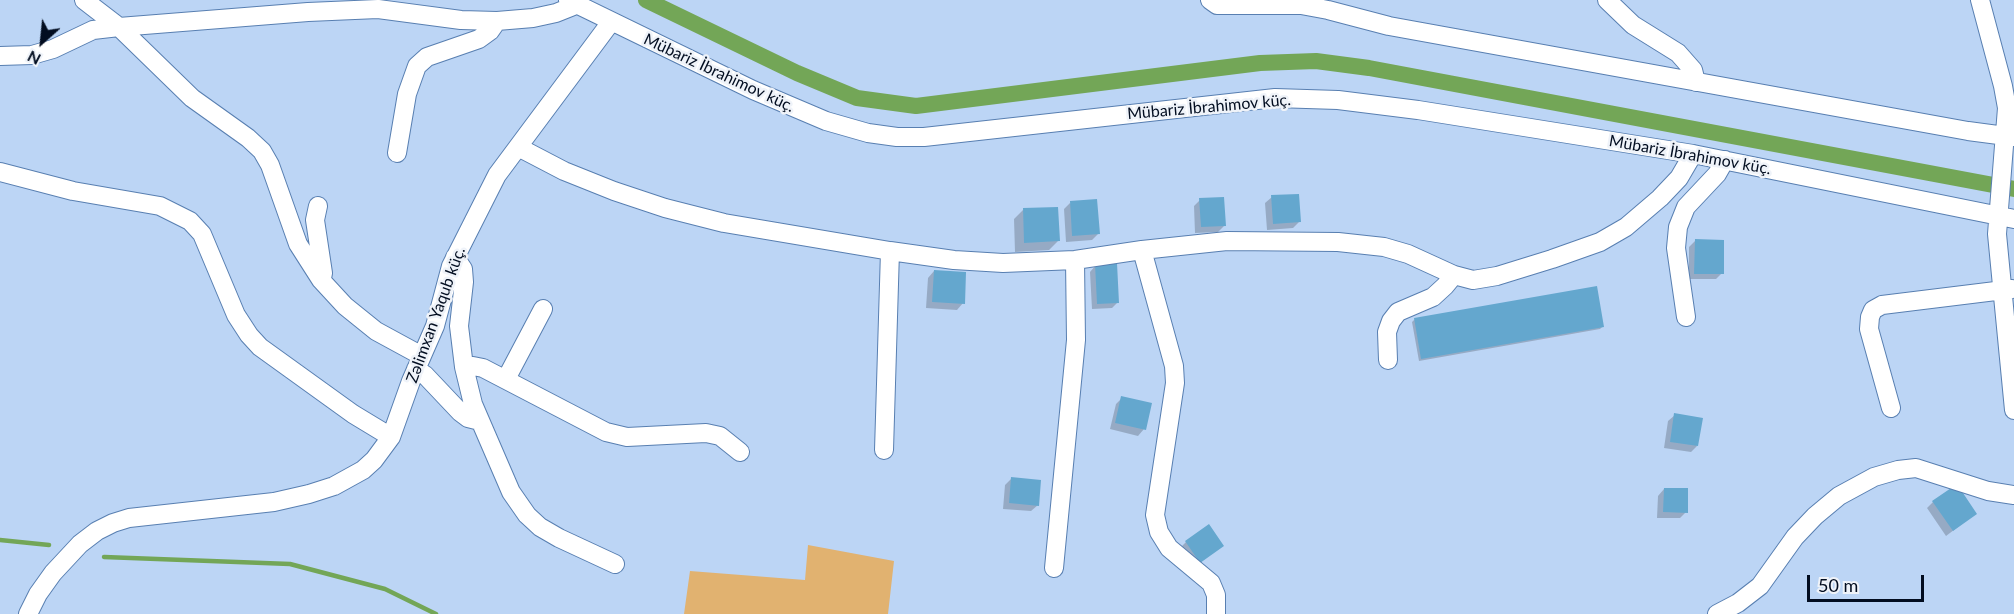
<!DOCTYPE html>
<meta charset="utf-8">
<style>
body{margin:0}
#map{position:relative;width:2014px;height:614px;overflow:hidden;background:#bcd5f5;font-family:Lato,sans-serif}
canvas{display:block}
.north{position:absolute;left:12px;top:12px;width:60px;height:60px;-webkit-text-stroke:4px #eff3f9;paint-order:stroke;rotate:207deg;font-size:16px;font-weight:700;line-height:24px;text-align:center;color:#020d20}
.north::after{content:'';display:block;margin:auto;width:21px;height:27px;background:#020d20;clip-path:polygon(50% 0,100% 100%,50% 72%,0 100%)}
.scale{position:absolute;left:1807px;top:575px;width:117px;height:27px;box-sizing:border-box;border:3px solid #020d20;border-top:0;padding-left:8px;font-size:18px;line-height:21px;white-space:nowrap;color:#020d20;-webkit-text-stroke:4px #eff3f9;paint-order:stroke}
</style>
<div id="map">
<canvas width="2014" height="614"></canvas>
<div class="north">N</div>
<div class="scale">50 m</div>
</div>
<script>
const ctx = document.querySelector('canvas').getContext('2d');
ctx.lineJoin = 'round';
function paint(path, color) {
  ctx.fillStyle = color;
  ctx.fill(path, 'evenodd');
}
function shape(rows) {
  const path = new Path2D();
  for (const r of rows) {
    path.moveTo(r[0], r[1]);
    for (let i = 2; i < r.length; i += 2) path.lineTo(r[i], r[i + 1]);
  }
  return path;
}
function stroke(path, color, width, dash) {
  ctx.strokeStyle = color;
  ctx.lineWidth = width;
  ctx.lineCap = dash ? 'butt' : 'round';
  ctx.setLineDash(dash || []);
  ctx.stroke(path);
}
function write(font, color, halo, rows, align = 'center') {
  ctx.font = font + ' Lato,sans-serif';
  ctx.lineWidth = 5;
  ctx.setLineDash([]);
  ctx.textBaseline = 'middle';
  ctx.strokeStyle = halo;
  ctx.fillStyle = color;
  for (const [text, x, y, turn = 0] of rows) {
    ctx.save();
    ctx.translate(x, y);
    ctx.rotate((+turn || 0) * Math.PI / 180);
    ctx.textAlign = isNaN(turn) ? turn : align;
    if (halo) ctx.strokeText(text, 0, 0);
    ctx.fillText(text, 0, 0);
    ctx.restore();
  }
}
paint(shape([
 [808,545,894,561,888,614,684,614,690,571,805,580]
]), '#e1b270');
paint(shape([
 [1272,197,1299,222,1293,228,1267,230,1265,203],
 [1200,200,1224,226,1218,232,1195,233,1194,206],
 [1070,203,1098,234,1092,240,1066,242,1064,209],
 [1023,210,1058,241,1049,250,1015,252,1014,219],
 [1695,241,1722,273,1716,279,1689,279,1689,247],
 [1096,265,1118,302,1112,308,1092,309,1090,272],
 [934,271,963,303,957,310,926,308,928,278],
 [1415,319,1603,326,1600,329,1419,361,1412,322],
 [1122,398,1144,429,1138,436,1110,429,1116,404],
 [1675,415,1697,446,1691,452,1664,448,1668,421],
 [1012,478,1038,505,1031,511,1003,509,1005,485],
 [1664,489,1686,512,1680,518,1657,518,1658,496],
 [1933,502,1975,514,1946,536,1927,508],
 [1186,542,1222,546,1193,568,1180,548]
]), '#0003');
stroke(shape([
 [0,540,49,545],
 [104,557,290,564,385,589,436,614]
]), '#73a657', 4.5);
stroke(shape([
 [646,0,797,73,857,98,916,106,1260,63,1316,61,1369,68,2014,189]
]), '#73a657', 16);
paint(shape([
 [1299,194,1301,222,1273,224,1271,195],
 [1224,197,1226,226,1201,227,1199,198],
 [1097,199,1100,234,1072,236,1070,201],
 [1058,207,1060,241,1024,243,1023,208],
 [1695,239,1724,240,1724,274,1694,274],
 [1117,263,1119,303,1097,304,1095,264],
 [934,270,966,272,965,304,932,302],
 [1597,286,1604,327,1421,359,1414,318],
 [1121,396,1152,403,1146,430,1115,423],
 [1674,413,1703,418,1698,446,1670,442],
 [1011,477,1041,480,1039,506,1009,503],
 [1957,484,1977,514,1953,531,1932,501],
 [1664,488,1688,488,1688,513,1663,512],
 [1209,524,1224,546,1200,563,1185,541]
]), '#64a7ce');
const minor = shape([
 [84,0,119,27,192,98,248,138,262,151,270,165,298,244,321,280,345,306,376,331,422,356],
 [568,0,753,90,826,121,868,133,897,137,924,137,1275,98,1338,100,1418,110,1693,154,2014,219],
 [1210,0,1217,5,1301,5,1328,10,1389,26,1968,131,2014,137],
 [1607,0,1633,25,1678,53,1693,70,1696,82],
 [1980,0,2003,86,2007,108,1997,234,2014,410],
 [0,56,32,55,53,49,93,30,119,27,308,12,378,9,461,20,497,21,533,18,556,13,576,5],
 [518,147,564,171,614,191,665,208,724,223,890,251,954,260,1003,263,1075,260,1142,250,1227,241,1338,242,1384,247,1408,254,1454,275,1473,280,1497,276,1552,259,1600,242,1626,227,1660,198,1679,178,1693,154],
 [397,153,407,94,417,66,427,57,479,39,490,31,497,21],
 [0,172,73,191,160,206,190,221,202,234,236,315,249,335,260,347,353,414,391,437],
 [318,206,315,220,323,273,322,278],
 [1142,250,1174,366,1175,383,1155,515,1159,532,1169,548,1211,583,1216,595,1216,614],
 [455,257,463,269,464,282,459,326,464,367,473,404,511,492,527,515,540,527,559,538,615,564],
 [1686,317,1676,248,1678,227,1686,207,1717,174,1725,160],
 [1388,360,1387,332,1391,321,1398,312,1433,297,1445,286,1454,275],
 [464,367,473,366,483,368,606,432,627,437,706,433,720,436,740,452],
 [416,369,425,375,460,412,468,418,480,421],
 [506,379,543,309],
 [1891,408,1869,329,1870,317,1873,310,1882,305,2012,289],
 [884,450,890,251],
 [1054,568,1076,340,1075,260],
 [28,614,38,594,53,573,80,544,97,531,113,523,129,518,274,502,309,494,334,486,363,470,374,460,391,437,411,381,435,326,451,266,497,175,611,22],
 [1717,614,1738,603,1760,586,1795,537,1815,516,1839,496,1874,477,1898,470,1916,468,1988,491,2014,495]
]);
stroke(minor, '#587fb1', 20);
stroke(minor, '#fff', 18);
write('16px', '#020d20', '#eff3f9', [
 ["Mübariz İbrahimov küç.",719,73,25],
 ["Mübariz İbrahimov küç.",1209,107,-5],
 ["Mübariz İbrahimov küç.",1690,155,10],
 ["Zəlimxan Yaqub küç.",436,315,-70]
]);
</script>
